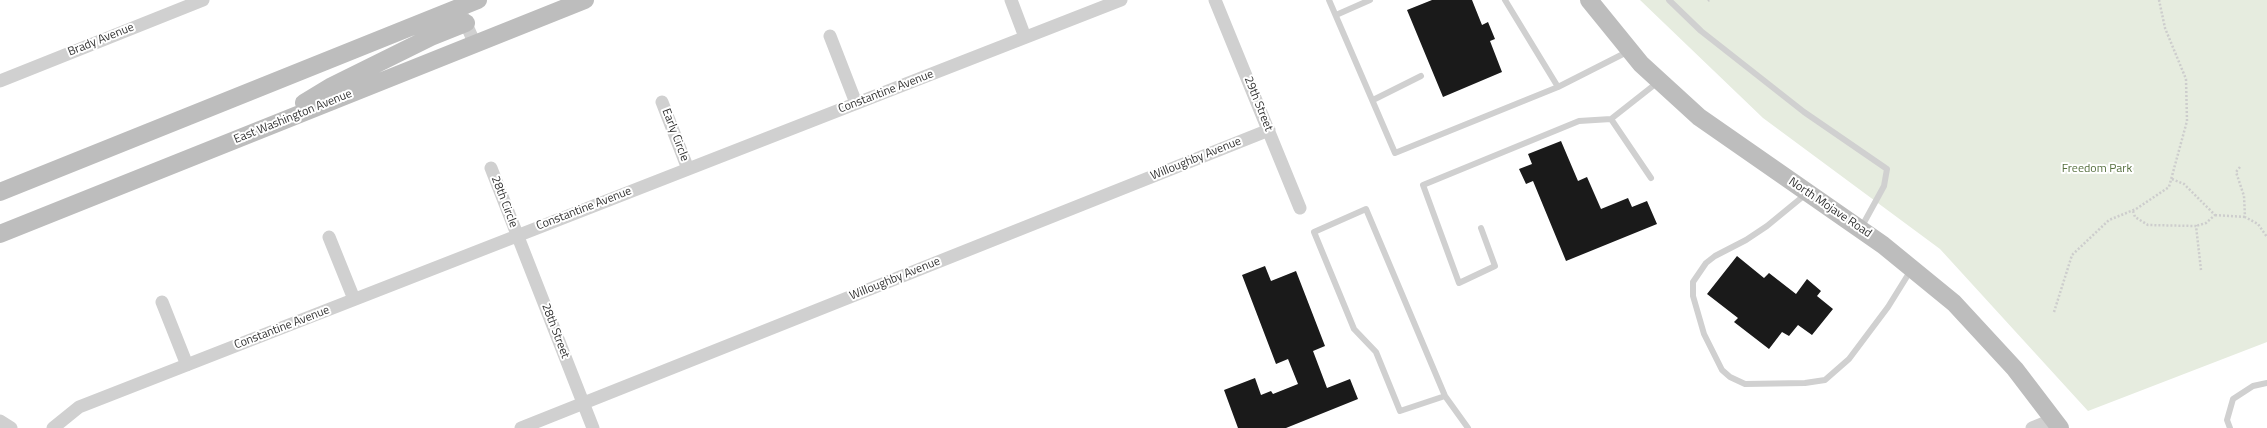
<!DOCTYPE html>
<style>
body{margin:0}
canvas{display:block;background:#fff}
</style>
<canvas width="2267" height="428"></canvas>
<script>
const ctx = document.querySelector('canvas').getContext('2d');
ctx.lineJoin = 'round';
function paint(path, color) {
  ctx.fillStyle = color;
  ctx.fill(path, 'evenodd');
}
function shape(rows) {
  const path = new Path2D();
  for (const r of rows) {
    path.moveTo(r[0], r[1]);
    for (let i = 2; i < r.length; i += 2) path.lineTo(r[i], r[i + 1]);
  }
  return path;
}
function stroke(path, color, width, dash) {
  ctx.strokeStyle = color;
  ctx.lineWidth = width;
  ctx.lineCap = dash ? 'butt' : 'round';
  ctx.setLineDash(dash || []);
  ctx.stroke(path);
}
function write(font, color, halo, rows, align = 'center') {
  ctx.font = font + ' "Titillium Web",sans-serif';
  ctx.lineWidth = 4;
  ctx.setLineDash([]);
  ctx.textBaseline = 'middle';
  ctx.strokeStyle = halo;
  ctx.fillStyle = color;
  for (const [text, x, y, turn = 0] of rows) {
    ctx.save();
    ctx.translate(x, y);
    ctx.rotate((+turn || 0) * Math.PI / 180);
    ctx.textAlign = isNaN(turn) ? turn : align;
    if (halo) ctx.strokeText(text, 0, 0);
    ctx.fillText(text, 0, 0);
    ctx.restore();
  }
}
paint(shape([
 [1640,0,2267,0,2267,342,2088,411,1940,249,1763,118]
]), '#e6ecdf');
paint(shape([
 [1432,0,1472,0,1482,25,1488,22,1495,39,1490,41,1502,72,1443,97,1407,10],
 [1561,141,1578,181,1587,177,1601,209,1628,198,1632,207,1647,201,1657,224,1566,261,1533,181,1526,184,1519,169,1532,164,1528,154],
 [1737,256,1764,278,1769,273,1796,294,1807,279,1821,291,1817,296,1833,309,1812,335,1798,325,1789,336,1782,332,1769,349,1734,322,1738,318,1707,294],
 [1265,266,1271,281,1296,271,1325,346,1313,351,1327,388,1350,379,1358,399,1286,428,1238,428,1224,390,1255,378,1261,395,1271,391,1273,394,1298,384,1288,359,1276,364,1242,275]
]), '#1a1a1a');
stroke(shape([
 [1708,1,1709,0],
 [2240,167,2236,172,2244,196,2245,217,2258,224,2267,237],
 [2172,179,2184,184,2215,215,2206,223,2196,226],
 [2133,211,2135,217,2148,225,2196,226,2201,270],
 [2215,215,2245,217],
 [2054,312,2072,255,2109,220,2136,209,2169,187,2187,121,2186,79,2165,28,2159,0]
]), '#cdcdcd', 2.5, [2, 2]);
stroke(shape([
 [1329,0,1395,153,1558,87],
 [1505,0,1558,87,1629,51],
 [1669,0,1701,31,1804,112,1887,169,1884,186,1861,228],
 [1336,15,1370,0],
 [1373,100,1421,76],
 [1611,119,1651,178],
 [1806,194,1767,226,1746,240,1715,256,1706,263,1693,282,1693,296,1704,334,1722,370,1730,377,1745,384,1805,383,1825,380,1849,359,1888,307,1911,270],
 [1481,228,1495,266,1459,283,1423,185,1579,121,1611,119,1658,82],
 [1445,396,1400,411,1376,352,1354,329,1314,232,1366,209,1445,396,1468,428],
 [2230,428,2227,420,2233,399,2253,386,2267,383]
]), '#d0d0d0', 6);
stroke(shape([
 [1011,0,1025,37],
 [1215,0,1300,208],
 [462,15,475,44],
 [830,36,856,103],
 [0,81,203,0],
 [662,102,688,169],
 [491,168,593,428],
 [329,237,354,299],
 [162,302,187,365],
 [0,421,11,428],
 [53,428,79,407,1121,0],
 [521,428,1269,130],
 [2032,428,2054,419]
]), '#d0d0d0', 13);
stroke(shape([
 [1589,0,1641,64,1699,117,1883,245,1954,303,2015,369,2060,428],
 [304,103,332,86,431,37,466,23],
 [0,192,478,0],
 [0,234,585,0]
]), '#bdbdbd', 18);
write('12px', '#333', '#fff', [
 ["Brady Avenue",101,40,-22],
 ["Constantine Avenue",886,92,-21],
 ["29th Street",1258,104,68],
 ["East Washington Avenue",293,117,-22],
 ["Early Circle",675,135,69],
 ["Willoughby Avenue",1196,159,-22],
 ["28th Circle",504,202,69],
 ["North Mojave Road",1830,208,34],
 ["Constantine Avenue",584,209,-21],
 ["Willoughby Avenue",895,279,-22],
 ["Constantine Avenue",282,328,-21],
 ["28th Street",555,331,69]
]);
write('12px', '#56703f', '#fff', [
 ["Freedom Park",2097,169]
]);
</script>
